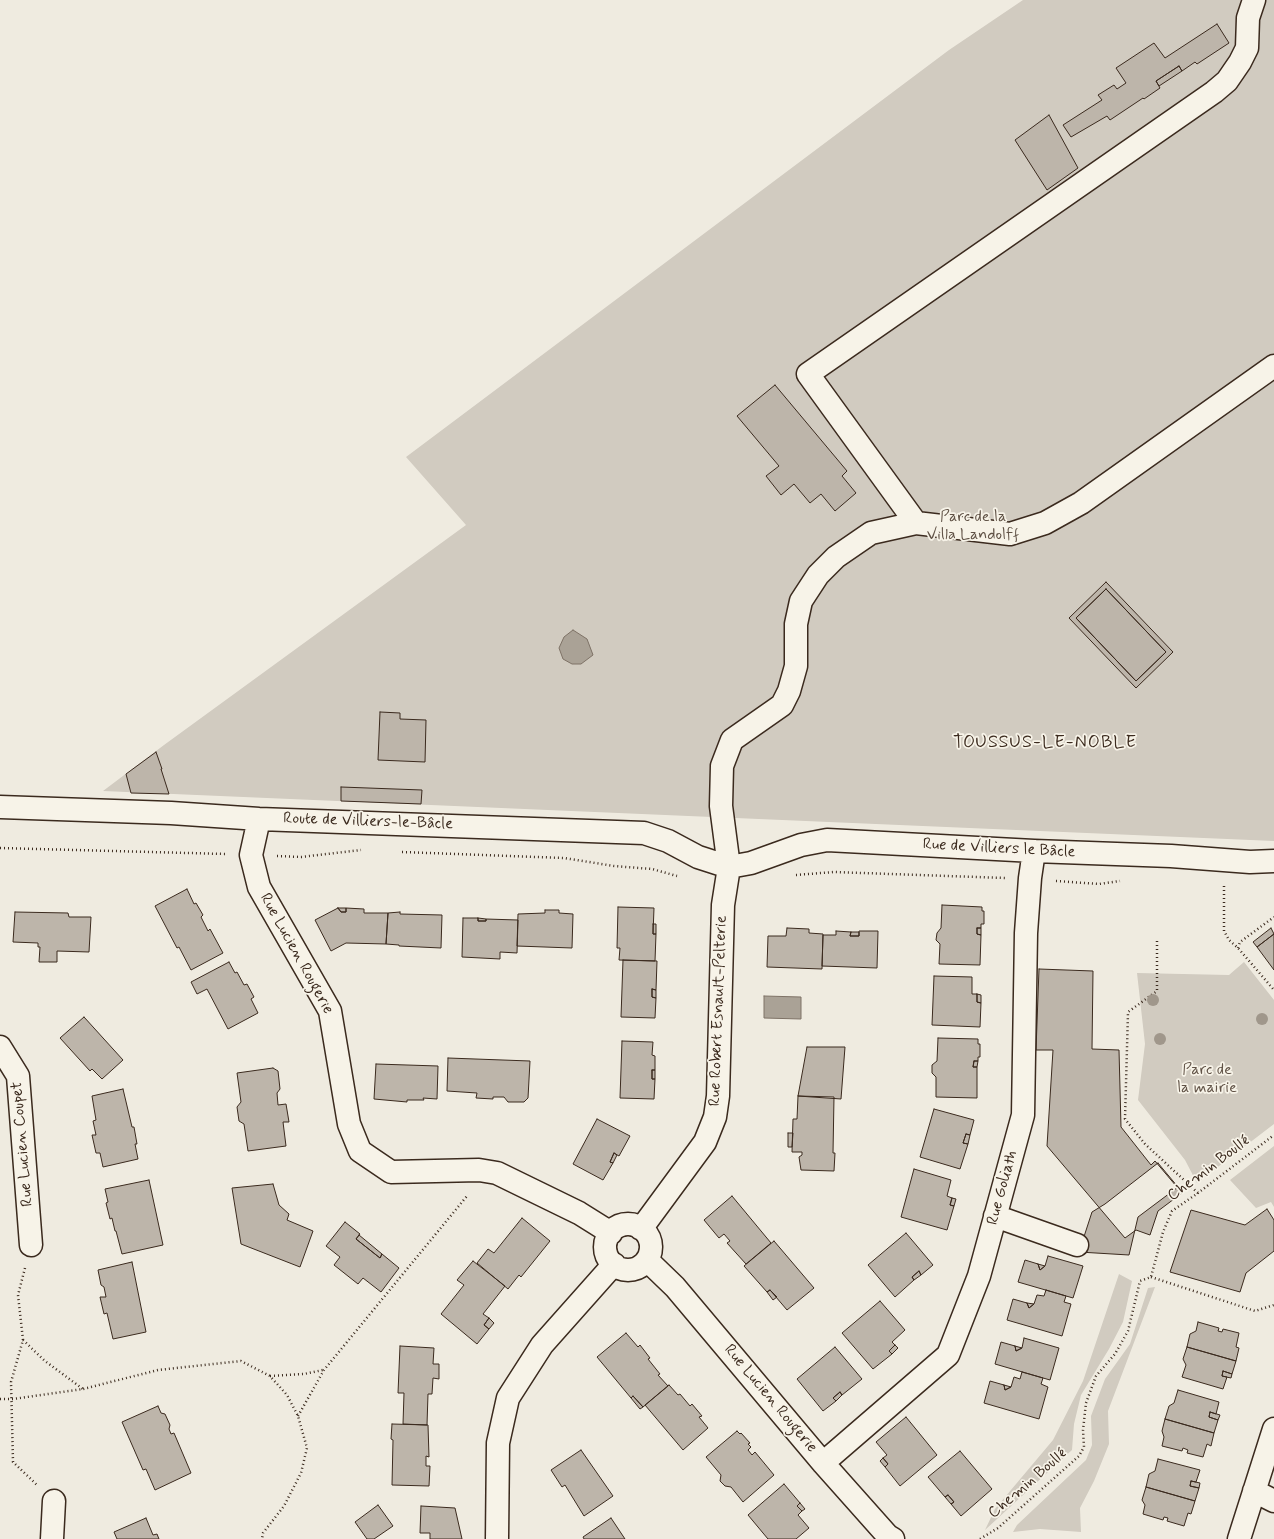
<!DOCTYPE html>
<meta charset="utf-8">
<style>
body{margin:0}
canvas{display:block;background:#efebe0}
</style>
<canvas width="1274" height="1539"></canvas>
<script>
const ctx = document.querySelector('canvas').getContext('2d');
ctx.lineJoin = 'round';
function paint(path, color) {
  ctx.fillStyle = color;
  ctx.fill(path, 'evenodd');
}
function shape(rows) {
  const path = new Path2D();
  for (const r of rows) {
    if (r.length === 3) {
      path.moveTo(r[0] + r[2], r[1]);
      path.arc(r[0], r[1], r[2], 0, 2 * Math.PI);
      continue;
    }
    path.moveTo(r[0], r[1]);
    for (let i = 2; i < r.length; i += 2) path.lineTo(r[i], r[i + 1]);
  }
  return path;
}
function stroke(path, color, width, dash) {
  ctx.strokeStyle = color;
  ctx.lineWidth = width;
  ctx.lineCap = dash ? 'butt' : 'round';
  ctx.setLineDash(dash || []);
  ctx.stroke(path);
}
function write(font, color, halo, rows, align = 'center') {
  ctx.font = font + ' Mynerve,sans-serif';
  ctx.lineWidth = 3.5;
  ctx.setLineDash([]);
  ctx.textBaseline = 'middle';
  ctx.strokeStyle = halo;
  ctx.fillStyle = color;
  for (const [text, x, y, turn = 0] of rows) {
    ctx.save();
    ctx.translate(x, y);
    ctx.rotate((+turn || 0) * Math.PI / 180);
    ctx.textAlign = isNaN(turn) ? turn : align;
    if (halo) ctx.strokeText(text, 0, 0);
    ctx.fillText(text, 0, 0);
    ctx.restore();
  }
}
paint(shape([
 [1023,0,1274,0,1274,841,103,791,164,745,466,525,406,457,949,50],
 [1244,962,1274,1000,1274,1124,1197,1183,1185,1160,1138,1100,1145,1044,1137,973,1229,975],
 [1274,1146,1274,1207,1271,1202,1256,1208,1230,1180],
 [1119,1274,1132,1281,1123,1322,1109,1349,1081,1395,1074,1424,1072,1450,985,1530,995,1509,1053,1440,1083,1381],
 [1155,1287,1108,1411,1109,1444,1094,1481,1080,1508,1081,1532,1040,1529,1013,1532,1017,1525,1086,1460,1092,1445,1091,1416,1105,1379,1130,1344,1148,1288]
]), '#d1cbc0');
const water = shape([
 [573,630,587,639,593,655,581,664,572,664,563,659,559,648,564,637,573,630],
 [764,996,801,997,801,1019,764,1018,764,996]
]);
paint(water, '#aaa296');
stroke(water, '#7e7266', 1);
const building = shape([
 [1217,24,1229,43,1197,64,1195,62,1182,71,1179,66,1156,81,1160,88,1144,99,1143,98,1110,120,1107,116,1071,137,1063,125,1102,100,1098,95,1114,85,1117,89,1126,83,1116,68,1154,43,1165,58,1217,24],
 [1179,66,1182,71,1159,86,1156,81,1179,66],
 [1049,115,1078,168,1047,190,1015,140,1049,115],
 [775,385,847,471,842,476,856,493,835,511,821,494,810,503,794,484,781,495,766,476,779,466,737,416,775,385],
 [1106,582,1173,652,1136,688,1069,618,1106,582],
 [1106,589,1166,652,1136,681,1076,618,1106,589],
 [1106,589,1166,652,1136,681,1076,618,1106,589],
 [380,712,400,713,400,719,426,720,425,762,378,760,380,712],
 [156,752,162,769,161,769,169,794,131,793,126,774,156,752],
 [341,787,422,790,421,804,341,801,341,787],
 [187,889,194,904,196,903,203,915,201,917,208,931,210,929,223,953,191,970,179,947,177,948,155,906,187,889],
 [942,905,982,907,982,911,984,911,984,924,981,924,981,928,977,928,977,934,981,935,980,965,939,964,940,944,936,940,937,933,941,928,942,905],
 [618,907,654,908,653,934,656,934,655,961,619,960,620,948,617,948,618,907],
 [338,908,346,908,346,912,341,912,338,908],
 [338,908,341,912,346,912,346,908,364,909,364,913,388,913,386,944,346,943,331,951,315,920,338,908],
 [545,910,559,910,559,913,573,914,572,948,517,946,518,914,545,913,545,910],
 [15,912,68,913,69,917,91,917,89,952,57,951,57,962,39,962,40,947,38,947,38,943,13,942,15,912],
 [400,912,400,914,442,915,441,948,399,946,399,945,386,944,388,913,400,912],
 [463,918,478,918,478,921,486,921,486,919,518,920,517,953,500,952,500,959,462,957,463,918],
 [478,918,486,919,486,921,478,921,478,918],
 [653,924,656,924,656,934,653,934,653,924],
 [787,928,809,929,809,933,823,934,822,969,767,967,768,936,786,936,787,928],
 [977,928,981,928,981,935,977,934,977,928],
 [1271,928,1274,934,1257,947,1253,942,1271,928],
 [836,931,851,932,850,936,859,936,859,931,878,931,877,968,822,966,823,935,836,935,836,931],
 [851,932,859,932,859,936,850,936,851,932],
 [1274,934,1274,970,1257,947,1274,934],
 [623,960,657,961,656,990,652,989,652,997,656,998,655,1018,621,1017,623,960],
 [229,962,235,973,237,972,244,985,247,984,254,997,251,999,258,1013,228,1029,207,989,197,994,191,982,229,962],
 [1039,969,1093,971,1092,1049,1119,1050,1121,1127,1151,1165,1155,1161,1182,1193,1158,1211,1150,1235,1136,1230,1125,1238,1047,1146,1053,1050,1036,1050,1039,969],
 [934,976,972,977,972,994,977,994,977,1002,981,1003,980,1027,932,1025,934,976],
 [652,989,656,990,656,998,652,997,652,989],
 [977,994,981,995,981,1003,977,1002,977,994],
 [84,1017,123,1060,102,1079,92,1069,90,1071,60,1038,84,1017],
 [938,1038,978,1039,978,1044,980,1044,980,1057,978,1057,978,1061,974,1061,973,1067,977,1067,977,1098,936,1097,936,1077,932,1073,932,1065,937,1061,938,1038],
 [622,1041,653,1042,652,1055,655,1056,655,1070,652,1070,652,1079,655,1079,654,1099,620,1098,622,1041],
 [807,1047,845,1047,841,1099,798,1096,807,1047],
 [448,1058,530,1061,528,1098,524,1102,508,1102,504,1097,493,1097,493,1099,476,1098,477,1093,447,1091,448,1058],
 [974,1061,978,1061,977,1067,973,1067,974,1061],
 [376,1064,438,1066,437,1099,423,1098,424,1100,407,1100,407,1102,374,1099,376,1064],
 [273,1068,278,1071,280,1089,277,1093,278,1105,286,1104,289,1122,283,1122,286,1146,248,1151,244,1124,239,1121,237,1107,241,1102,237,1073,273,1068],
 [652,1070,655,1070,655,1079,652,1079,652,1070],
 [123,1089,132,1127,134,1127,137,1144,135,1144,138,1159,103,1167,100,1153,96,1153,92,1135,96,1135,93,1121,96,1120,92,1096,123,1089],
 [798,1096,834,1097,833,1153,835,1153,834,1171,801,1170,799,1157,802,1155,802,1152,792,1152,793,1119,797,1119,798,1096],
 [934,1109,974,1120,970,1135,966,1134,963,1143,968,1144,960,1169,920,1157,934,1109],
 [597,1119,630,1136,619,1156,614,1153,610,1162,613,1163,603,1180,573,1164,597,1119],
 [788,1133,793,1133,792,1147,788,1147,788,1133],
 [966,1134,970,1135,968,1144,963,1143,966,1134],
 [614,1153,617,1155,613,1163,610,1162,614,1153],
 [1158,1163,1178,1187,1138,1217,1129,1255,1079,1252,1092,1212,1105,1204,1158,1163],
 [914,1169,951,1180,947,1196,952,1198,950,1205,954,1206,947,1230,901,1217,914,1169],
 [149,1180,163,1245,122,1254,116,1231,115,1231,112,1218,110,1219,106,1203,108,1202,105,1189,149,1180],
 [273,1184,279,1205,289,1214,287,1220,313,1231,300,1267,241,1244,232,1188,273,1184],
 [732,1196,771,1243,746,1264,727,1243,730,1241,724,1234,719,1238,704,1220,732,1196],
 [952,1198,956,1199,954,1206,950,1205,952,1198],
 [1267,1209,1274,1220,1274,1251,1246,1273,1240,1292,1170,1272,1191,1210,1245,1225,1267,1209],
 [522,1218,550,1241,521,1277,519,1275,508,1289,477,1263,488,1249,494,1253,522,1218],
 [345,1222,360,1234,356,1239,380,1258,382,1254,399,1268,381,1292,363,1278,358,1284,334,1265,340,1257,326,1246,345,1222],
 [906,1233,933,1265,921,1275,919,1271,912,1277,914,1280,895,1297,868,1265,906,1233],
 [359,1235,382,1254,380,1258,356,1239,359,1235],
 [774,1241,814,1288,787,1310,770,1290,767,1292,744,1266,774,1241],
 [1048,1256,1083,1266,1073,1298,1018,1282,1025,1260,1038,1264,1040,1270,1045,1266,1048,1256],
 [473,1261,505,1286,483,1314,489,1318,484,1325,489,1329,477,1344,441,1314,464,1285,457,1280,473,1261],
 [132,1262,146,1332,113,1339,107,1313,104,1314,100,1297,106,1297,104,1287,101,1285,98,1270,132,1262],
 [1038,1264,1045,1266,1040,1270,1038,1264],
 [919,1271,921,1275,914,1280,912,1277,919,1271],
 [770,1290,777,1297,773,1300,767,1292,770,1290],
 [1046,1290,1066,1296,1064,1302,1071,1304,1062,1336,1007,1320,1013,1299,1027,1303,1029,1308,1034,1304,1037,1295,1044,1296,1046,1290],
 [880,1301,905,1330,892,1342,895,1345,889,1351,892,1354,873,1369,842,1333,880,1301],
 [1027,1303,1034,1304,1029,1308,1027,1303],
 [489,1318,494,1323,489,1329,484,1325,489,1318],
 [1198,1322,1219,1328,1218,1331,1222,1332,1223,1329,1239,1333,1236,1347,1239,1348,1236,1361,1187,1347,1190,1334,1196,1331,1198,1322],
 [626,1333,638,1347,640,1345,650,1358,648,1359,660,1374,658,1375,668,1386,643,1407,633,1396,631,1398,597,1357,626,1333],
 [1024,1338,1059,1348,1050,1380,995,1364,1001,1342,1015,1346,1016,1351,1022,1348,1024,1338],
 [895,1345,898,1348,892,1354,889,1351,895,1345],
 [400,1346,434,1348,433,1364,439,1364,439,1379,433,1378,432,1394,428,1394,427,1425,403,1424,404,1393,398,1393,400,1346],
 [1015,1346,1022,1348,1016,1351,1015,1346],
 [835,1347,862,1379,842,1395,840,1392,833,1398,836,1401,823,1411,797,1379,835,1347],
 [1187,1347,1236,1361,1232,1374,1223,1371,1222,1376,1227,1377,1223,1389,1182,1377,1186,1365,1183,1359,1187,1347],
 [1223,1371,1232,1374,1231,1378,1222,1376,1223,1371],
 [1022,1372,1043,1378,1041,1384,1048,1387,1039,1419,984,1403,990,1381,1004,1385,1005,1390,1011,1387,1014,1377,1020,1379,1022,1372],
 [669,1385,678,1395,680,1394,690,1406,692,1404,702,1416,699,1417,708,1428,683,1450,645,1405,669,1385],
 [1004,1385,1011,1387,1005,1390,1004,1385],
 [1178,1390,1219,1402,1216,1414,1210,1412,1209,1417,1218,1420,1214,1433,1165,1419,1169,1406,1174,1403,1178,1390],
 [840,1392,842,1395,836,1401,833,1398,840,1392],
 [633,1396,643,1407,640,1409,631,1398,633,1396],
 [158,1406,161,1413,165,1414,170,1425,169,1429,171,1434,174,1433,191,1473,155,1490,146,1469,143,1470,122,1422,158,1406],
 [1210,1412,1220,1415,1218,1420,1209,1417,1210,1412],
 [906,1417,937,1455,900,1486,885,1467,888,1464,883,1458,887,1455,876,1442,906,1417],
 [1165,1419,1214,1433,1211,1446,1207,1444,1203,1457,1187,1453,1188,1450,1183,1448,1182,1451,1162,1446,1164,1437,1162,1431,1165,1419],
 [392,1424,428,1425,429,1457,426,1456,426,1466,430,1466,429,1486,392,1485,393,1440,391,1439,392,1424],
 [737,1431,740,1434,741,1433,750,1443,748,1444,751,1447,748,1450,752,1455,755,1452,774,1475,743,1502,731,1487,725,1486,720,1481,721,1475,706,1457,737,1431],
 [581,1450,613,1496,584,1516,565,1485,562,1487,551,1470,581,1450],
 [960,1451,992,1489,961,1516,951,1504,954,1502,948,1495,945,1497,928,1477,960,1451],
 [883,1458,888,1464,885,1467,880,1461,883,1458],
 [1158,1459,1200,1470,1196,1482,1191,1481,1190,1486,1199,1488,1195,1501,1146,1487,1149,1474,1155,1471,1158,1459],
 [1191,1481,1200,1483,1199,1488,1190,1486,1191,1481],
 [784,1484,800,1503,797,1506,802,1511,798,1515,809,1528,796,1539,768,1539,748,1515,784,1484],
 [1146,1487,1195,1501,1191,1514,1188,1513,1184,1526,1167,1521,1168,1518,1164,1517,1163,1520,1143,1514,1145,1505,1142,1500,1146,1487],
 [948,1495,954,1502,951,1504,945,1497,948,1495],
 [800,1503,805,1509,802,1511,797,1506,800,1503],
 [378,1505,393,1526,374,1539,367,1539,355,1522,378,1505],
 [421,1506,455,1508,462,1539,430,1539,430,1533,420,1533,421,1506],
 [146,1518,153,1535,157,1534,159,1539,117,1539,114,1532,146,1518],
 [611,1518,625,1539,584,1539,583,1537,611,1518]
]);
paint(building, '#bdb5aa');
stroke(building, '#3b2a1e', 1);
const minor = shape([
 [1254,0,1248,18,1247,48,1240,62,1227,81,1214,92,808,374,916,523,1010,534,1045,523,1081,503,1274,366],
 [0,807,171,813,259,819,644,833,668,841,698,857,729,867,751,863,801,845,827,840,1034,851,1171,856,1250,862,1274,861],
 [259,819,251,855,259,887,330,1011,349,1124,360,1151,391,1172,479,1170,497,1173,579,1213,611,1233],
 [0,1047,18,1076,31,1245],
 [995,1216,1077,1245],
 [628,1247,23],
 [641,1229,705,1142,715,1117,718,1096,723,905,729,867,721,806,722,766,732,740,782,705,789,691,796,666,796,624,801,601,818,575,836,557,871,533,916,523],
 [647,1260,675,1287,823,1463,888,1536,893,1539],
 [823,1463,948,1355,979,1276,1023,1115,1026,933,1030,878,1034,851],
 [1254,1491,1274,1501],
 [52,1539,54,1501],
 [497,1539,498,1443,508,1398,542,1345,614,1264],
 [1239,1539,1274,1429]
]);
stroke(minor, '#3b2a1e', 25);
stroke(shape([
 [0,848,226,854],
 [402,852,564,858,614,866,652,869,677,876],
 [277,856,301,857,361,850],
 [796,875,834,872,1005,878],
 [1056,881,1099,884,1120,881],
 [1224,886,1224,931,1229,940,1238,948,1274,990],
 [1157,941,1157,991,1128,1012,1125,1119,1145,1144,1198,1193],
 [1238,948,1240,942,1274,917],
 [25,1268,18,1295,23,1340,11,1382,13,1462,37,1485],
 [1151,1277,1255,1311,1274,1305],
 [23,1340,45,1361,83,1389],
 [270,1376,304,1374,323,1370],
 [0,1399,13,1399,83,1389,158,1370,241,1361,270,1376,287,1395,298,1416,307,1448,301,1473,284,1506,263,1533,262,1539],
 [298,1416,324,1370,467,1196],
 [980,1539,998,1528,1079,1456,1084,1447,1083,1430,1086,1403,1096,1376,1115,1354,1128,1331,1140,1281,1151,1277,1163,1232,1172,1211,1198,1193,1274,1135]
]), '#3b2a1e', 2.5, [1, 3]);
stroke(minor, '#f7f3e8', 22);
ctx.fillStyle = '#a0978b';
for (const [x, y] of [
 [1153,1000],
 [1262,1019],
 [1160,1039]
]) {
  ctx.beginPath();
  ctx.arc(x, y, 6, 0, 2 * Math.PI);
  ctx.fill();
}
write('16px', '#605246', '#f7f3e8', [
 ["Parc de la",973,518],
 ["Villa Landolff",973,536],
 ["Parc de",1207,1071],
 ["la mairie",1207,1089]
]);
write('16px', '#3b2a1e', '#f7f3e8', [
 ["Route de Villiers-le-Bâcle",368,822,2],
 ["Rue de Villiers le Bâcle",999,849,3],
 ["Rue Lucien Rougerie",296,954,61],
 ["Rue Robert Esnault-Pelterie",719,1011,-88],
 ["Rue Lucien Coupet",23,1144,-95],
 ["Chemin Boullé",1209,1169,-37],
 ["Rue Goliath",1003,1188,-75],
 ["Rue Lucien Rougerie",770,1399,50],
 ["Chemin Boullé",1028,1484,-41]
]);
ctx.letterSpacing = '1px';
write('18px', '#3b2a1e', '#f7f3e8', [
 ["TOUSSUS-LE-NOBLE",1045,743]
]);
ctx.letterSpacing = '0px';
</script>
